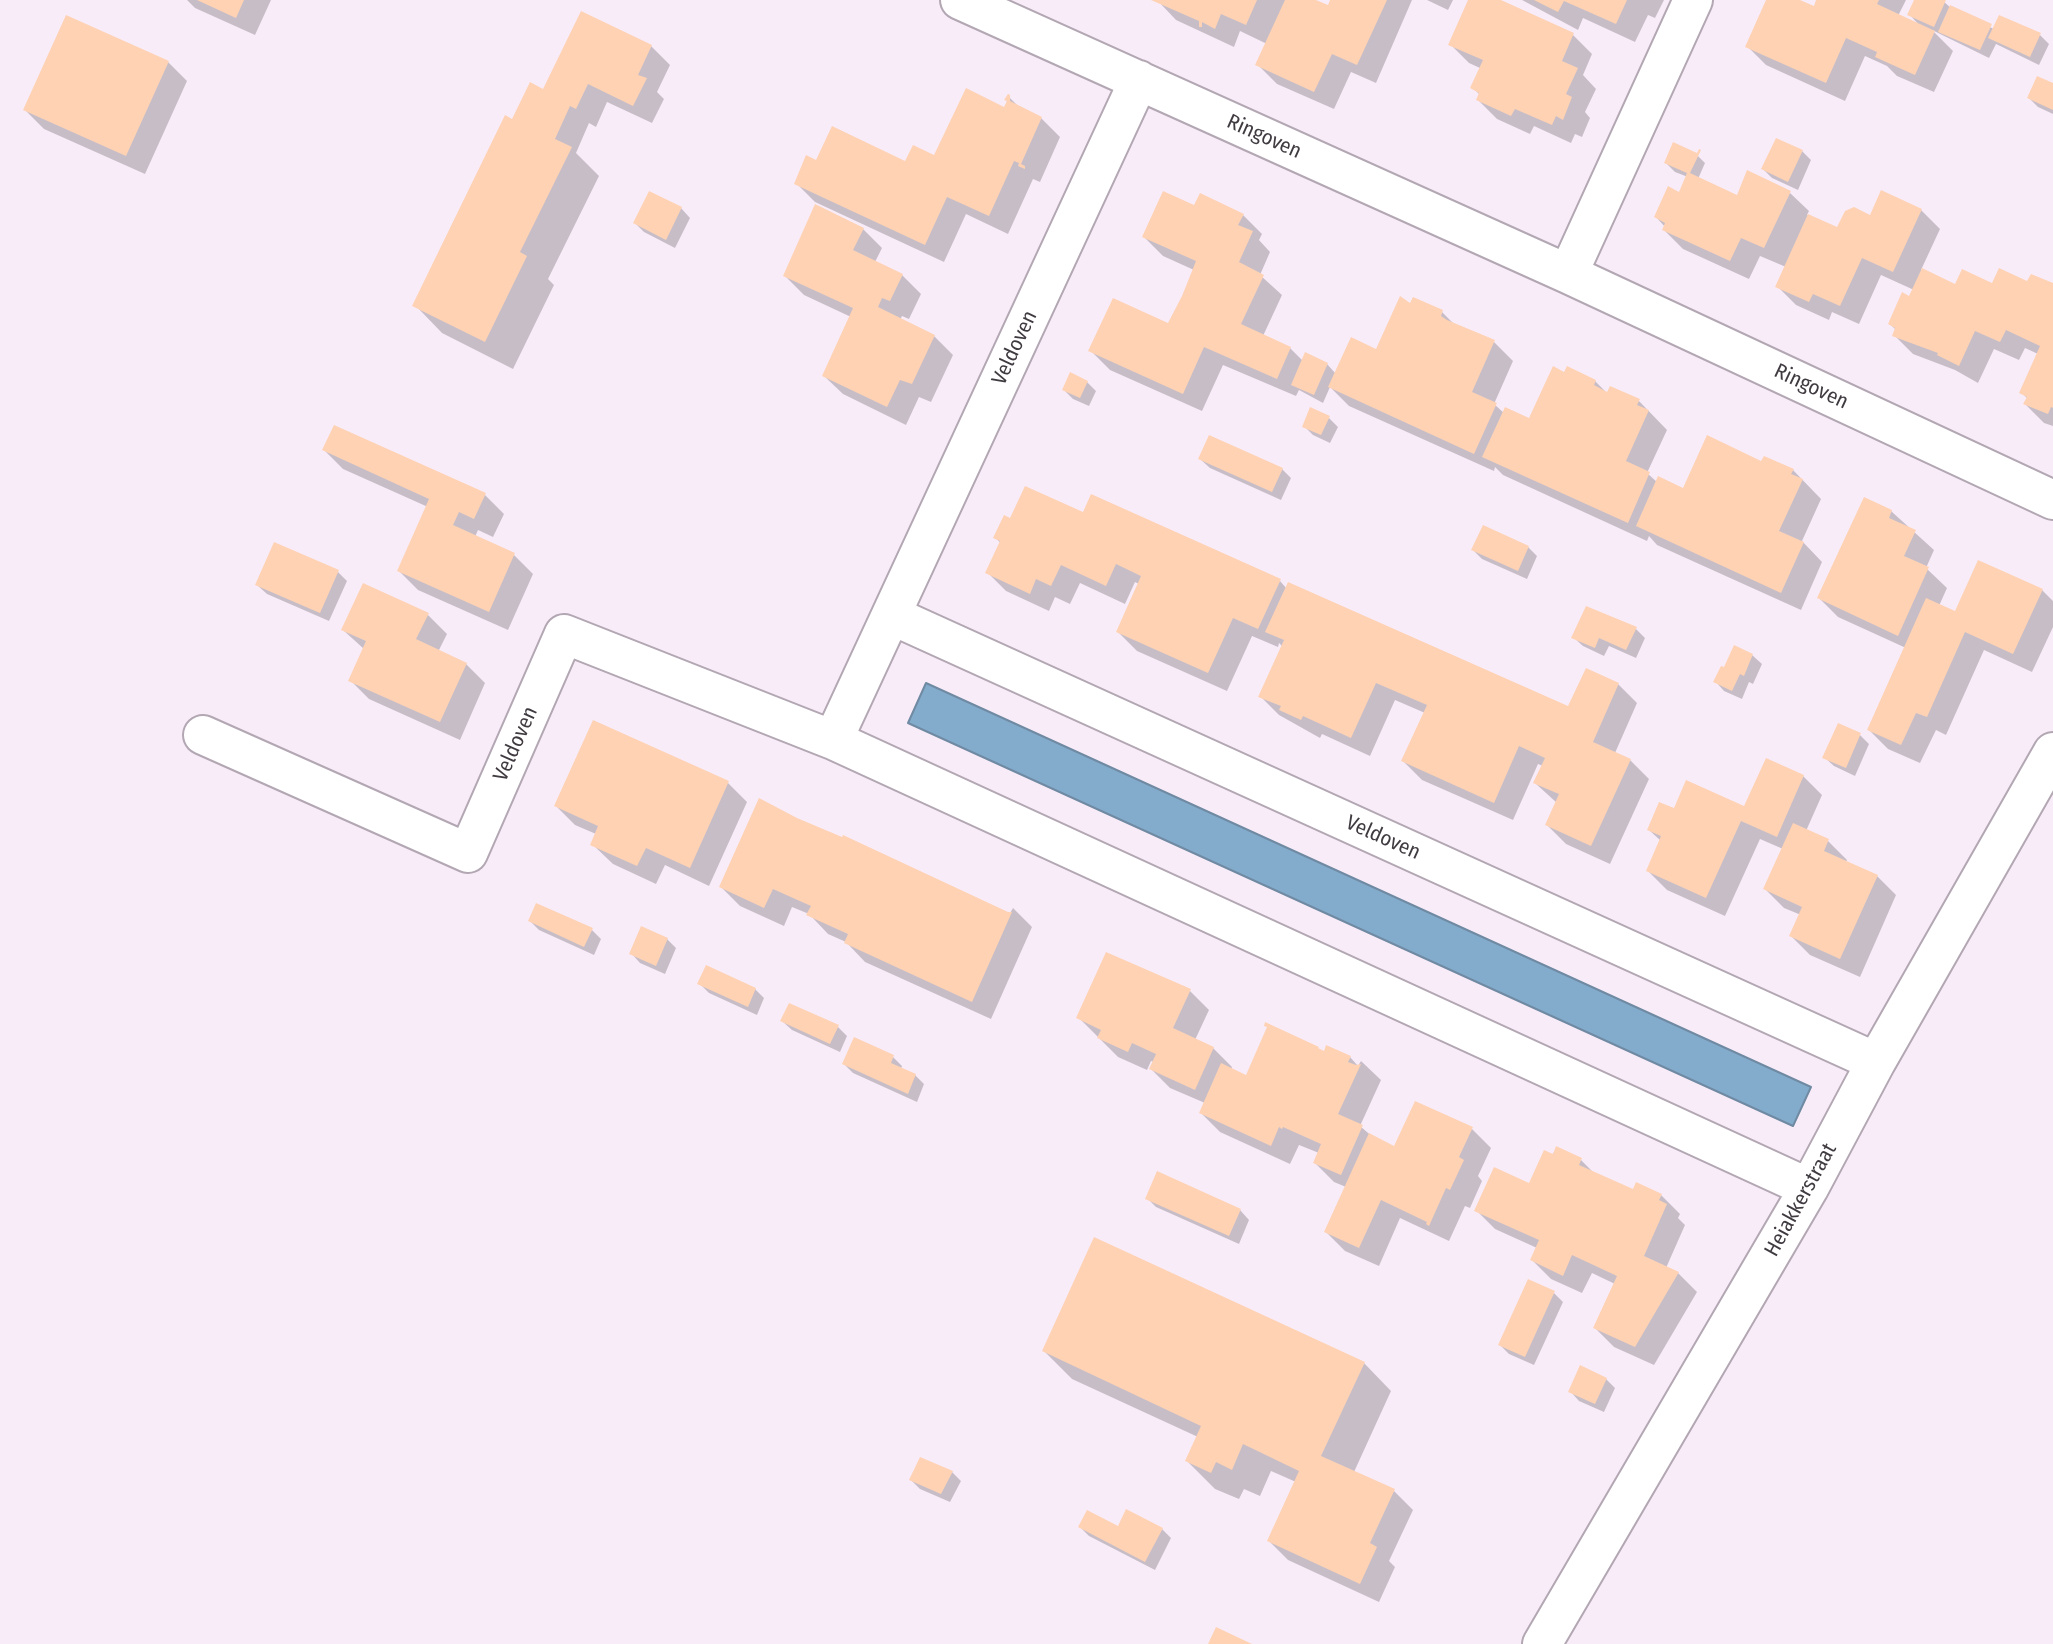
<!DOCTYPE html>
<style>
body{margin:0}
canvas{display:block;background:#f9ecf9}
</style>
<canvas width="2053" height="1644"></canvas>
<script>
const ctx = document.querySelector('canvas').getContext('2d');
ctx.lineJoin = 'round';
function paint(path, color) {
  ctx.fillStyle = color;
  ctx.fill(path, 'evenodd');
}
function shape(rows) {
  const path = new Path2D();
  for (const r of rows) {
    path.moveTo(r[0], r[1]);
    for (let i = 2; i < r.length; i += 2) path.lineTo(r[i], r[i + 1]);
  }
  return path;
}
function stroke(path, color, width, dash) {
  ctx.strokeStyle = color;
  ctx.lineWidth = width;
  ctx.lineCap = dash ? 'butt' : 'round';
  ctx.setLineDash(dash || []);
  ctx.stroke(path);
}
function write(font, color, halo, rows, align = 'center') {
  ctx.font = font + ' "Fira Sans Condensed",sans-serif';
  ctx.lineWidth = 7;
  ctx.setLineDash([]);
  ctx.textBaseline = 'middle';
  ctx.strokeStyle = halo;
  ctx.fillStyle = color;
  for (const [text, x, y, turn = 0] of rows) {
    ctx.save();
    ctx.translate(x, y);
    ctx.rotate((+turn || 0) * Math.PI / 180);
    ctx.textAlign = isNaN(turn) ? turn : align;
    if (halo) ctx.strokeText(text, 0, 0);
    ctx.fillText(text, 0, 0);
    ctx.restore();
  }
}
const water = shape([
 [926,683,1811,1087,1793,1126,908,723,926,683]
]);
paint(water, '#83accc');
stroke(water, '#6f8aa2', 2);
paint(shape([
 [187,0,271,0,255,35,195,8],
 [1157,0,1312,0,1329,8,1332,0,1412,0,1376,83,1351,72,1334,109,1277,84,1258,65,1267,44,1240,31,1234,47,1176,20],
 [1427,0,1453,0,1448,10],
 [1470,0,1496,0,1573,35,1592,54,1583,75,1596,89,1585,112,1590,118,1582,137,1575,134,1571,143,1534,126,1530,134,1497,119,1478,100,1480,95,1472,87,1480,68,1469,63,1450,44],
 [1522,0,1664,0,1655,18,1648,15,1635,42,1583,18,1578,30],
 [1768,0,1795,0,1814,9,1818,0,1906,0,1898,16,1920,26,1909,14,1916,0,1942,0,1952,9,1994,29,2040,35,2049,44,2039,65,1996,44,1989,58,1932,30,1953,51,1934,92,1897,76,1887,66,1865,56,1845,101,1766,65,1747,46],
 [651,46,670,65,657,92,664,99,652,123,607,102,596,127,589,123,576,153,599,176,548,279,554,285,513,369,442,333,415,305,513,121,544,91],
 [168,62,187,81,145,174,44,129,25,110],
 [2053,85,2053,114,2038,107,2029,98],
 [1008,96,1021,109,1041,118,1060,137,1040,182,1033,179,1008,234,966,214,944,262,815,202,796,183,817,162,906,163,935,158,1005,109],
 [1802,151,1811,160,1798,190,1772,178,1763,169],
 [1696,154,1705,163,1698,179,1737,197,1790,193,1809,211,1807,215,1838,229,1870,217,1921,210,1940,229,1921,270,1956,286,2028,283,2053,285,2053,426,2044,423,2025,404,2028,399,2021,392,2038,354,2025,348,2019,360,1994,349,1978,383,1955,370,1913,354,1894,335,1896,330,1890,324,1914,290,1881,275,1859,324,1832,312,1829,320,1796,305,1777,286,1786,267,1760,256,1749,279,1683,249,1664,230,1665,227,1656,217,1680,194,1688,177,1675,172,1666,163],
 [1195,207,1243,215,1262,234,1259,240,1270,252,1260,275,1282,295,1263,336,1290,348,1303,361,1327,364,1336,374,1377,351,1411,305,1442,312,1455,325,1494,342,1513,361,1494,404,1504,413,1530,420,1565,375,1595,381,1608,394,1611,388,1639,401,1667,430,1647,473,1657,482,1684,490,1762,464,1793,470,1821,499,1802,541,1822,562,1801,610,1657,545,1649,536,1647,541,1503,475,1495,467,1494,471,1349,406,1330,387,1323,403,1299,390,1296,396,1223,365,1202,411,1110,370,1091,351,1169,326,1194,270,1163,256,1144,237],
 [681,208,690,218,675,248,644,232,635,223],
 [863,229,882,248,875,262,902,275,921,294,909,319,902,316,900,320,934,336,953,355,931,402,919,397,906,425,843,394,824,376,851,317,804,295,785,276],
 [1087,382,1096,391,1089,406,1073,399,1064,390],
 [1329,418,1338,427,1330,443,1313,435,1304,426],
 [324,450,485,495,504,514,493,537,478,530,475,537,514,555,533,574,508,630,418,590,399,571,428,507,343,469],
 [1200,459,1282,469,1291,478,1281,500,1210,468],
 [1891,511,1934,550,1926,568,1947,588,1939,606,1956,614,2042,590,2053,601,2053,627,2032,672,1984,650,1946,735,1936,730,1920,763,1888,749,1869,730,1906,648,1838,617,1819,598],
 [1083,514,1280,581,1287,589,1569,709,1618,684,1637,703,1615,753,1630,760,1649,779,1610,864,1566,844,1547,825,1557,803,1535,783,1543,766,1538,764,1513,820,1422,780,1403,761,1425,713,1395,700,1370,756,1322,734,1320,738,1279,715,1260,696,1283,647,1279,643,1278,647,1252,636,1227,691,1137,651,1118,632,1139,584,1135,582,1125,604,1080,583,1070,604,1055,597,1049,611,1006,591,987,572,1001,543,995,538,1011,520],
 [1528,547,1537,556,1527,579,1482,559,1473,550],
 [338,572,347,581,329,621,267,594,257,585],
 [428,615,447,634,438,652,466,664,485,683,460,740,369,699,350,680,364,649,343,630],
 [1636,629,1645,638,1636,658,1609,646,1604,656,1583,646,1573,637],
 [1752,655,1762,664,1753,684,1749,682,1742,699,1724,691,1715,681,1725,669],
 [594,722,728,783,747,802,709,886,665,865,656,884,613,864,592,844,596,834,575,825,556,806],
 [1860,735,1869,744,1855,776,1834,766,1824,757],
 [1803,776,1822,795,1806,831,1828,841,1847,860,1846,862,1877,876,1896,895,1860,977,1810,955,1791,936,1801,915,1784,908,1765,889,1783,849,1760,839,1725,916,1667,890,1648,871,1661,841,1649,830,1675,811,1745,809],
 [843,840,1009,915,1013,908,1032,927,991,1019,865,962,846,942,828,934,809,914,792,907,784,926,740,906,721,887],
 [530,921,592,930,601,939,594,955,539,930],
 [667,939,676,948,665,974,640,963,631,953],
 [699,983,755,989,764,998,757,1015,709,993],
 [1190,991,1209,1010,1195,1040,1213,1048,1232,1067,1231,1070,1247,1077,1324,1054,1350,1057,1358,1066,1361,1061,1381,1080,1360,1126,1375,1139,1395,1148,1416,1103,1472,1129,1491,1148,1478,1176,1482,1181,1470,1208,1465,1206,1449,1241,1400,1218,1379,1266,1345,1251,1326,1232,1346,1187,1334,1182,1315,1163,1319,1153,1299,1145,1290,1164,1220,1132,1201,1113,1205,1103,1170,1088,1151,1069,1154,1062,1151,1061,1147,1070,1118,1057,1078,1017],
 [782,1021,838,1027,847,1036,840,1052,792,1030],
 [893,1057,902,1066,901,1069,915,1075,924,1084,917,1102,853,1073,844,1064],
 [1557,1148,1581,1160,1596,1175,1634,1192,1636,1184,1661,1195,1680,1214,1678,1218,1685,1225,1666,1268,1678,1273,1697,1292,1654,1365,1614,1347,1595,1328,1615,1284,1592,1273,1582,1293,1551,1279,1532,1260,1537,1248,1495,1229,1476,1210,1530,1185],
 [1147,1198,1240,1210,1249,1220,1239,1244,1156,1207],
 [1554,1293,1563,1302,1534,1365,1509,1354,1500,1345],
 [1044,1351,1364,1363,1391,1391,1354,1472,1394,1491,1413,1510,1389,1561,1395,1567,1379,1602,1288,1560,1269,1541,1296,1482,1271,1471,1260,1496,1244,1489,1239,1499,1215,1489,1187,1461,1198,1437,1072,1379],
 [1606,1379,1615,1388,1604,1412,1579,1401,1570,1391],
 [952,1472,961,1481,950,1502,920,1489,911,1480],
 [1080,1527,1162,1529,1171,1538,1155,1570,1089,1536]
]), '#0003');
paint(shape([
 [197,0,244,0,236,18],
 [1151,0,1257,0,1246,25,1221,14,1215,29,1202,22,1202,27,1199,27,1199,21],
 [1285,0,1316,0,1328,5,1330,0,1387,0,1357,65,1332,54,1314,92,1255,65],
 [1468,0,1501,0,1574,33,1562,61,1578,68,1566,94,1572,97,1563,120,1556,116,1552,125,1515,109,1511,116,1476,100,1479,93,1470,88,1483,60,1448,45],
 [1534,0,1627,0,1616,24,1564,1,1558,12],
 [1766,0,1800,0,1814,6,1816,0,1879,0,1877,4,1935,31,1915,75,1875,57,1877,52,1846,38,1826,83,1745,47],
 [1914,0,1946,0,1934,27,1907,15],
 [1950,5,1992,24,1980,50,1938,32],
 [581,11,652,45,638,75,647,78,633,106,588,84,576,109,570,106,555,139,572,147,520,252,527,256,485,342,412,306,505,115,512,119,530,82,543,89],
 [66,15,169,61,126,156,23,110],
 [1999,15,2041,33,2030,57,1988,38],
 [2037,76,2053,83,2053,110,2027,98],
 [966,88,1004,107,1007,101,1004,100,1008,94,1010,95,1010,101,1042,117,1021,164,1025,166,1025,169,1018,166,1019,163,1014,161,989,216,947,197,925,245,794,184,806,155,816,160,832,126,905,161,913,145,934,155],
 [1776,138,1803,150,1788,182,1761,169],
 [1673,142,1697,153,1699,149,1701,150,1690,173,1737,195,1747,170,1791,191,1764,248,1741,238,1730,261,1662,230,1665,223,1654,217,1668,186,1679,192,1687,173,1664,163],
 [1881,190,1922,209,1893,272,1862,258,1840,306,1813,294,1809,302,1775,287,1808,214,1837,227,1845,211,1854,207,1870,215],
 [649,191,682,207,666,240,633,223],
 [1163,191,1194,205,1200,193,1244,214,1238,225,1253,231,1239,262,1264,275,1241,324,1291,347,1277,379,1204,347,1183,394,1088,351,1113,298,1168,323,1182,296,1196,261,1142,237],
 [815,204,864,228,853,250,903,274,890,301,882,298,878,307,935,335,912,384,900,380,887,407,822,376,853,308,783,276],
 [1922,268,1955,284,1962,269,1992,283,1999,268,2027,281,2031,274,2053,283,2053,408,2051,407,2048,414,2023,404,2027,397,2019,393,2040,346,2006,330,2000,342,1975,331,1959,366,1937,355,1938,353,1892,336,1895,328,1888,324,1902,292,1909,296],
 [1400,296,1410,303,1413,297,1443,310,1441,316,1447,320,1495,340,1472,392,1497,403,1474,454,1328,387,1351,337,1376,349],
 [1305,352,1328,363,1314,395,1291,385],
 [1553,366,1564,372,1567,366,1596,380,1594,385,1607,392,1610,386,1640,399,1637,405,1649,410,1626,461,1650,472,1628,523,1482,457,1505,407,1529,418],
 [1070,372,1088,381,1080,398,1062,390],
 [1310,407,1330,416,1321,435,1302,427],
 [334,425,486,493,474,519,459,512,453,525,515,553,489,612,397,571,429,499,322,450],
 [1209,435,1283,468,1272,492,1198,459],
 [1707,435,1761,461,1764,456,1794,469,1791,474,1803,479,1779,531,1804,542,1781,593,1636,526,1658,476,1683,488],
 [1025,486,1083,512,1091,494,1281,579,1258,629,1233,618,1208,673,1116,632,1141,576,1116,564,1106,586,1061,565,1051,586,1036,579,1030,594,985,573,1000,541,993,538,1004,515,1010,518],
 [1864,497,1892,510,1889,518,1916,530,1904,556,1929,567,1898,636,1817,598],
 [1483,525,1529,546,1518,571,1471,550],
 [274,542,339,570,320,613,255,585],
 [1978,560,2043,589,2013,654,1965,632,1927,717,1916,713,1901,745,1867,730,1926,598,1955,611],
 [1288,582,1568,706,1586,668,1619,683,1593,742,1631,759,1591,846,1545,825,1559,794,1533,783,1545,758,1519,746,1494,803,1401,761,1427,705,1376,683,1351,738,1303,716,1301,720,1279,710,1281,706,1258,697,1284,640,1265,632],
 [363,583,429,613,416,639,467,663,440,722,348,681,366,641,341,630],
 [1586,606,1637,627,1626,650,1599,638,1595,648,1571,638],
 [1734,645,1753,654,1744,676,1740,674,1732,691,1713,682,1721,666,1724,667],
 [593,720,729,781,690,868,646,848,637,866,592,846,590,845,598,826,554,806],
 [1838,723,1861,733,1846,768,1822,758],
 [1766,758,1804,775,1777,837,1741,821,1706,898,1646,871,1661,836,1647,830,1659,802,1674,808,1686,780,1744,806],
 [759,798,797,818,842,837,843,835,1008,912,1012,912,972,1002,844,943,848,934,806,915,811,906,773,889,764,908,719,887],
 [1793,823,1829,839,1824,851,1878,875,1840,959,1789,936,1802,907,1763,889],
 [536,903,593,928,584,947,528,921],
 [641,926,668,938,656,966,629,954],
 [1106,952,1191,989,1173,1028,1214,1047,1195,1090,1149,1069,1156,1054,1132,1043,1128,1052,1097,1038,1101,1030,1076,1018],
 [706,965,756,988,748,1007,697,984],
 [789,1003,839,1025,830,1044,780,1021],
 [1265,1022,1319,1047,1318,1048,1324,1051,1326,1045,1351,1056,1348,1062,1356,1065,1361,1064,1338,1114,1363,1125,1341,1175,1313,1163,1321,1144,1283,1127,1282,1129,1279,1127,1271,1146,1199,1113,1221,1063,1246,1075,1267,1027,1264,1026],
 [854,1037,894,1055,891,1063,916,1074,908,1094,842,1064],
 [1415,1101,1473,1127,1459,1157,1464,1160,1450,1190,1446,1188,1429,1226,1426,1224,1427,1222,1381,1200,1359,1248,1324,1232,1369,1133,1394,1146],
 [1556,1146,1582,1158,1579,1165,1633,1189,1636,1182,1662,1194,1659,1200,1667,1204,1644,1256,1679,1272,1635,1347,1593,1328,1617,1276,1572,1255,1563,1276,1530,1260,1539,1240,1474,1211,1494,1167,1529,1183,1544,1150,1553,1154],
 [1157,1171,1241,1209,1229,1236,1145,1199],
 [1094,1237,1365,1362,1321,1456,1395,1489,1370,1543,1377,1547,1360,1584,1267,1541,1299,1471,1243,1444,1232,1470,1216,1462,1211,1473,1185,1461,1201,1426,1042,1351],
 [1528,1279,1555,1291,1525,1357,1498,1345],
 [1580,1365,1607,1378,1595,1404,1568,1392],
 [920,1457,953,1471,941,1494,909,1480],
 [1126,1509,1163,1528,1145,1562,1078,1527,1087,1510,1118,1526],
 [1216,1627,1252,1644,1208,1644]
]), '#fed2b3');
const street = shape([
 [960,0,1568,274,2053,500],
 [1568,274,1693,0],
 [891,615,1876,1062],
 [203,735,468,853,564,634,833,740,1139,80],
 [833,740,1809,1188],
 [1542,1644,1809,1188,1876,1062,2053,752]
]);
stroke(street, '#b2a7b3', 42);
stroke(street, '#fff', 38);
write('21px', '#403b40', '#fff', [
 ["Ringoven",1264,137,24],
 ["Veldoven",1015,348,-65],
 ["Ringoven",1811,387,25],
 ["Veldoven",516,744,-66],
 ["Veldoven",1383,838,24],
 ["Heiakkerstraat",1801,1200,-61]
]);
</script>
